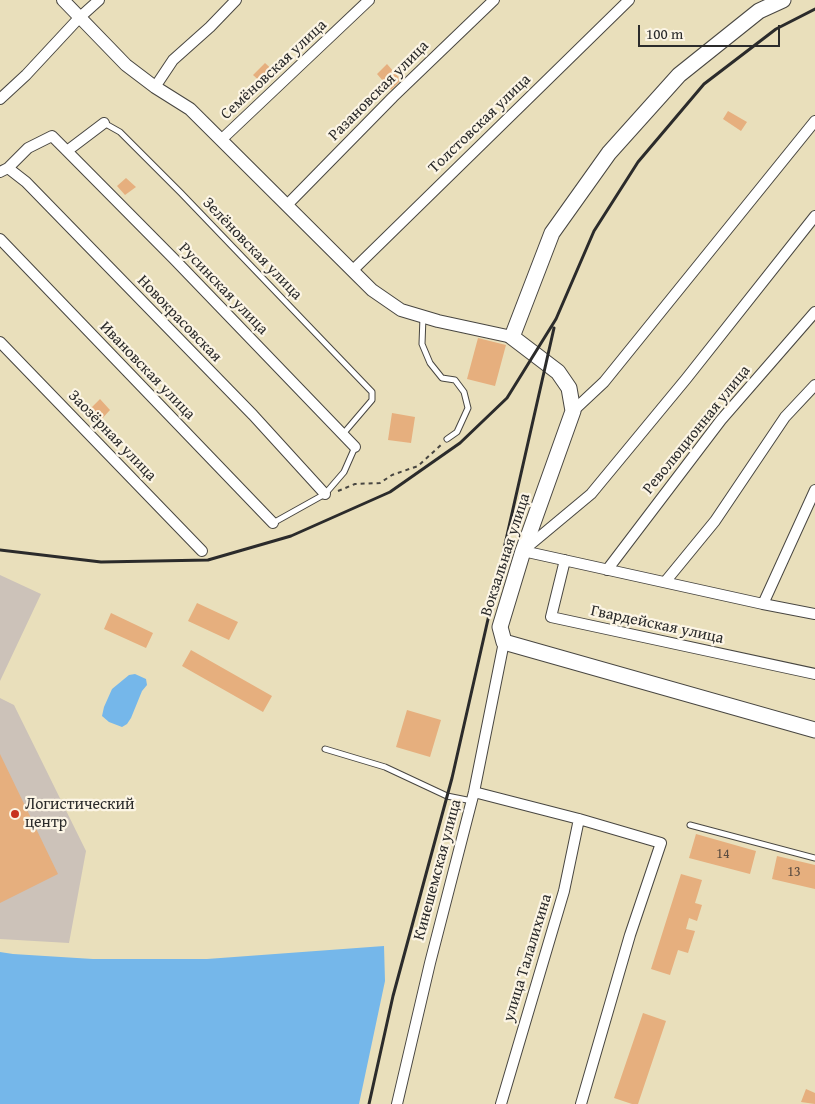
<!DOCTYPE html>
<meta charset="utf-8">
<style>
body{margin:0}
#map{position:relative;width:815px;height:1104px;overflow:hidden;background:#e9dfbb;font-family:"Gentium Book Plus",serif}
canvas{display:block}
.scale{position:absolute;left:638px;top:25px;width:142px;height:22px;box-sizing:border-box;border:2px solid #2b2b2b;border-top:0;padding-left:6px;font-size:15px;line-height:18px;white-space:nowrap;color:#2b2b2b;-webkit-text-stroke:4px #fcf5e5;paint-order:stroke}
</style>
<div id="map">
<canvas width="815" height="1104"></canvas>
<div class="scale">100 m</div>
</div>
<script>
const ctx = document.querySelector('canvas').getContext('2d');
ctx.lineJoin = 'round';
function paint(path, color) {
  ctx.fillStyle = color;
  ctx.fill(path, 'evenodd');
}
function shape(rows) {
  const path = new Path2D();
  for (const r of rows) {
    path.moveTo(r[0], r[1]);
    for (let i = 2; i < r.length; i += 2) path.lineTo(r[i], r[i + 1]);
  }
  return path;
}
function stroke(path, color, width, dash) {
  ctx.strokeStyle = color;
  ctx.lineWidth = width;
  ctx.lineCap = dash ? 'butt' : 'round';
  ctx.setLineDash(dash || []);
  ctx.stroke(path);
}
function write(font, color, halo, rows, align = 'center') {
  ctx.font = font + ' "Gentium Book Plus",serif';
  ctx.lineWidth = 4.5;
  ctx.setLineDash([]);
  ctx.textBaseline = 'middle';
  ctx.strokeStyle = halo;
  ctx.fillStyle = color;
  for (const [text, x, y, turn = 0] of rows) {
    ctx.save();
    ctx.translate(x, y);
    ctx.rotate((+turn || 0) * Math.PI / 180);
    ctx.textAlign = isNaN(turn) ? turn : align;
    if (halo) ctx.strokeText(text, 0, 0);
    ctx.fillText(text, 0, 0);
    ctx.restore();
  }
}
paint(shape([
 [0,575,41,594,0,681],
 [0,698,14,705,86,851,69,943,0,939]
]), '#ccc2b9');
paint(shape([
 [135,674,146,679,147,685,142,691,131,718,127,724,122,727,109,722,102,716,104,707,112,689,129,675],
 [384,946,385,981,359,1104,0,1104,0,952,13,954,93,959,207,959]
]), '#75b7ea');
paint(shape([
 [265,63,276,73,264,85,253,75],
 [387,64,401,80,391,90,377,74],
 [728,111,747,122,741,131,723,119],
 [126,178,136,187,125,195,117,186],
 [478,338,506,345,495,386,467,379],
 [100,399,110,410,98,423,87,412],
 [392,413,415,417,411,443,388,440],
 [197,603,238,622,229,640,188,621],
 [111,613,153,633,146,648,104,629],
 [191,650,272,696,263,712,182,666],
 [407,710,441,720,430,757,396,747],
 [0,754,58,874,0,903],
 [696,834,756,851,750,874,689,858],
 [777,856,815,865,815,889,772,879],
 [681,874,702,880,695,903,702,905,697,921,689,918,686,929,695,931,688,953,678,950,670,975,651,969],
 [643,1013,666,1021,638,1104,632,1104,614,1098],
 [806,1089,815,1093,815,1104,801,1102]
]), '#e6af7e');
const service = shape([
 [104,123,120,132,181,193,372,392,372,400,343,434],
 [423,317,422,344,430,363,442,378,455,380,464,392,468,408,457,432,447,439],
 [273,523,325,494,344,472,355,447],
 [325,749,385,767,447,796,472,801],
 [690,825,815,858]
]);
const minor = shape([
 [155,87,173,60,210,27,236,0],
 [0,99,26,75,79,18,99,0],
 [221,140,369,0],
 [67,151,174,259,355,447],
 [8,168,26,182,253,415,325,494],
 [0,172,8,168,28,148,52,136,67,151,104,123],
 [287,205,393,97,494,0],
 [0,239,273,523],
 [353,270,629,0],
 [0,342,202,551],
 [573,411,604,382,815,121],
 [525,549,591,494,686,379,815,216],
 [523,551,763,604,815,614],
 [565,560,551,617,815,674],
 [607,570,721,420,815,312],
 [665,582,715,521,785,417,815,385],
 [763,604,815,490],
 [474,792,579,819,661,843,630,935,581,1104],
 [397,1104,430,963,474,792,504,642],
 [501,1104,564,891,579,819]
]);
const tertiary = shape([
 [63,0,126,65,155,87,190,109,372,290,401,310,438,321,512,337]
]);
const secondary = shape([
 [783,0,759,11,679,75,609,153,552,233,512,337,558,372,569,388,573,411,523,551,500,627,504,642,815,730]
]);
stroke(service, '#484641', 7);
stroke(minor, '#484641', 12);
stroke(tertiary, '#484641', 14);
stroke(secondary, '#484641', 17);
stroke(shape([
 [338,491,355,484,380,483,392,475,418,466,442,444]
]), '#484641', 2, [4, 4]);
stroke(service, '#fff', 5);
stroke(minor, '#fff', 10);
stroke(tertiary, '#fff', 12);
stroke(secondary, '#fff', 15);
stroke(shape([
 [0,550,101,562,208,560,291,536,390,492,460,443,507,398,556,319,594,231,638,162,704,84,776,29,815,9],
 [369,1104,393,996,452,778,554,328]
]), '#2b2b2b', 3);
for (const [x, y, r, color] of [
 [15,814,5,"#c8321e"]
]) {
  const dot = new Path2D();
  dot.arc(x, y, r, 0, 2 * Math.PI);
  ctx.fillStyle = color;
  ctx.fill(dot);
  stroke(dot, '#fcf5e5', 2);
}
write('14px', '#5a4c40', null, [
 ["14",723,854],
 ["13",794,872]
]);
write('16px', '#2b2b2b', '#fcf5e5', [
 ["Семёновская улица",274,70,-43],
 ["Разановская улица",379,91,-45],
 ["Толстовская улица",480,124,-44],
 ["Зелёновская улица",252,249,46],
 ["Русинская улица",223,289,46],
 ["Новокрасовская",179,319,46],
 ["Ивановская улица",147,371,46],
 ["Революционная улица",697,430,-51],
 ["Заозёрная улица",112,436,46],
 ["Вокзальная улица",506,555,-72],
 ["Гвардейская улица",657,625,12],
 ["Кинешемская улица",438,870,-75],
 ["улица Талалихина",528,958,-73]
]);
write('16px', '#2b2b2b', '#fcf5e5', [
 ["Логистический",25,805],
 ["центр",25,823]
], 'left');
</script>
